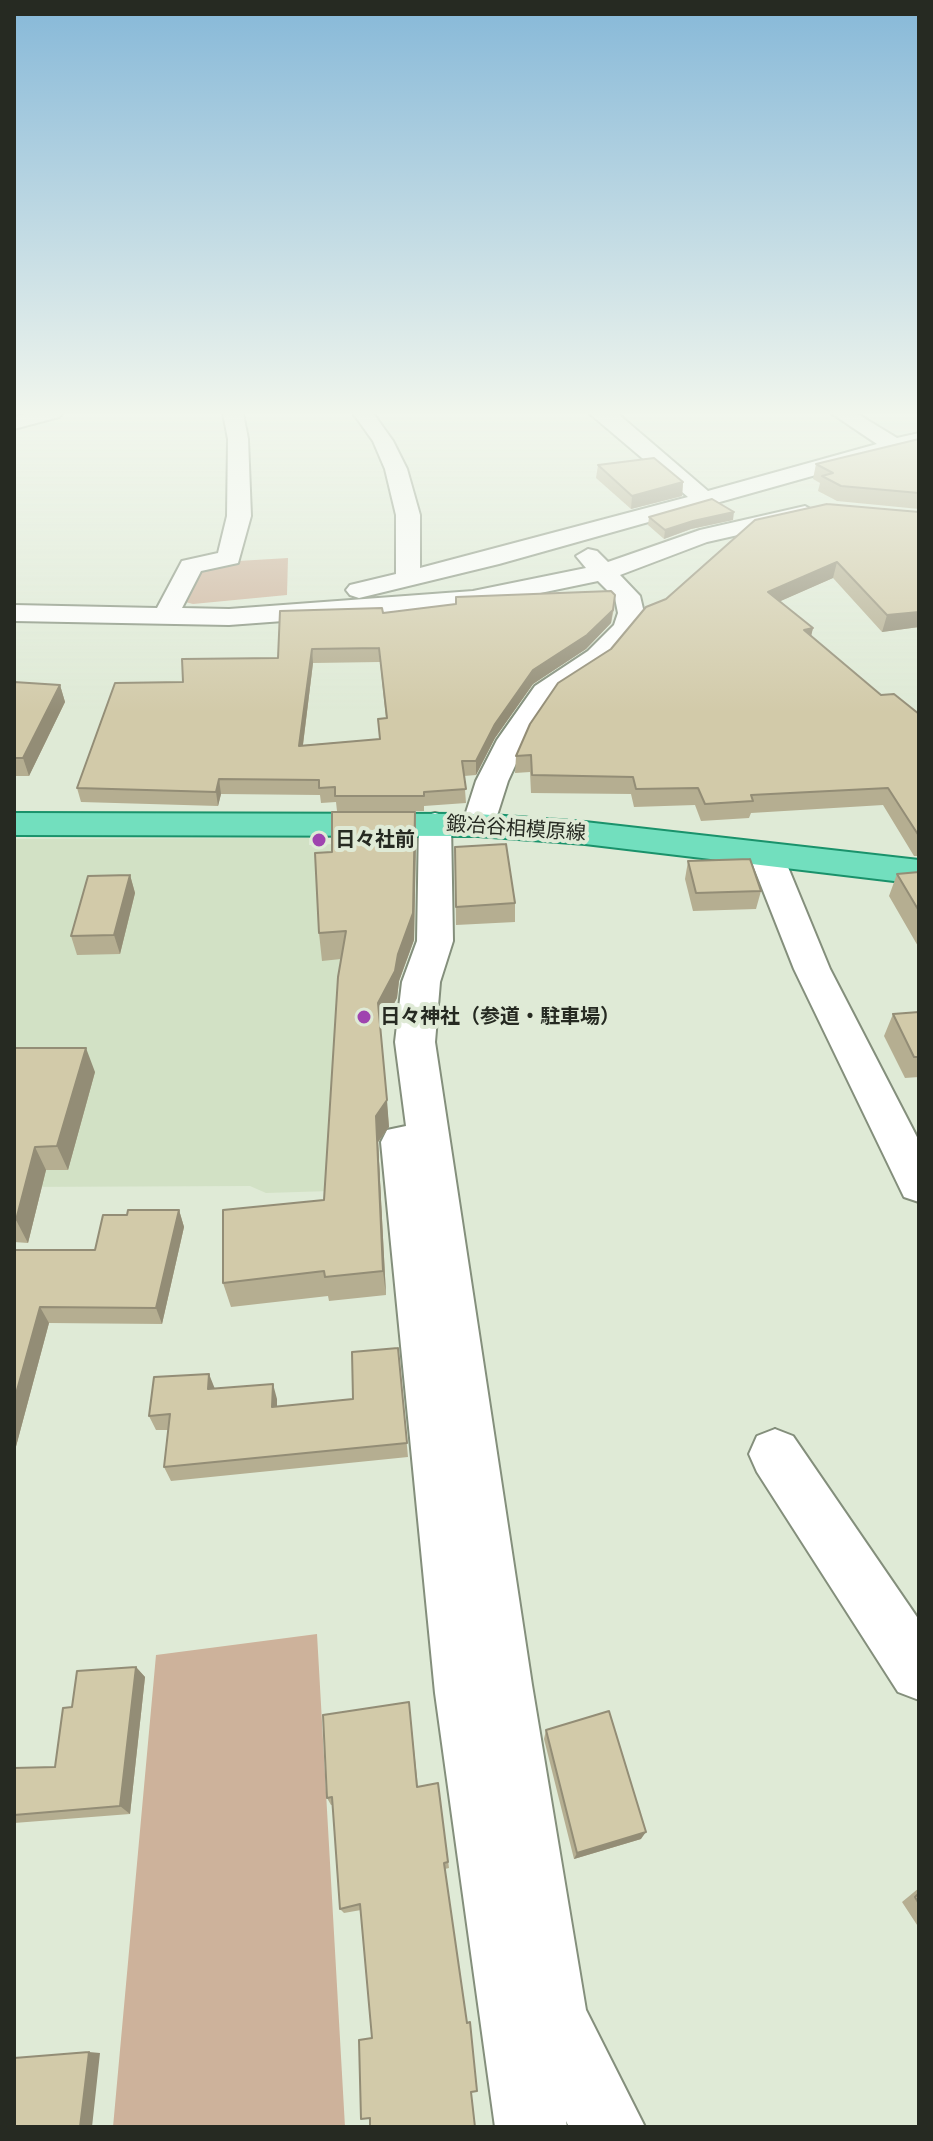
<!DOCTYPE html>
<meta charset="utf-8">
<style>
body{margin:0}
#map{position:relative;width:933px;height:2141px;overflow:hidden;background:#dfead6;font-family:"Work Sans",sans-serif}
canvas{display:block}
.frame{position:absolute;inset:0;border:16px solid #262a22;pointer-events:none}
</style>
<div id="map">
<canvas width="933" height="2141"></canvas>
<div class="frame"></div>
</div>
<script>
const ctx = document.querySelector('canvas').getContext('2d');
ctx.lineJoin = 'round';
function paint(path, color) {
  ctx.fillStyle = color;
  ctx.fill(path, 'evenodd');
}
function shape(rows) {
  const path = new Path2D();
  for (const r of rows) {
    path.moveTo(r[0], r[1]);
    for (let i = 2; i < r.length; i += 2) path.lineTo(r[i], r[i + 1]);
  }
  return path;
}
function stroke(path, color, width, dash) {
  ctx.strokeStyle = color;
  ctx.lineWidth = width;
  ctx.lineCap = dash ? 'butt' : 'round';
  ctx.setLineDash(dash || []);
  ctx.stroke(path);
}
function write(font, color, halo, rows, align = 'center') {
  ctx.font = font + ' "Work Sans","Noto Sans JP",sans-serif';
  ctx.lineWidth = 8;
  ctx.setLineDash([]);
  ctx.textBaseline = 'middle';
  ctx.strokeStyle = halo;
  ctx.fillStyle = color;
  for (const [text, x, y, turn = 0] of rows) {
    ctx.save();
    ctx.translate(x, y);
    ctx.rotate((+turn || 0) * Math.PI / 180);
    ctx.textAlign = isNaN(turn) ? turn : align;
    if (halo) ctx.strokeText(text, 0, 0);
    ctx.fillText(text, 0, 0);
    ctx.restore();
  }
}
paint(shape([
 [309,838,309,845,335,844,345,958,330,1191,266,1193,250,1186,14,1187,14,839]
]), '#d2e1c5');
paint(shape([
 [288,558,287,595,193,604,181,601,197,570,238,561],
 [317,1634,345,2127,113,2127,156,1655]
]), '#cdb29b');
const minor = shape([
 [28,413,62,413,59,417,14,429,14,417,28,413],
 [223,413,243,413,248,439,251,516,238,563,201,571,182,608,229,609,473,591,586,568,576,556,588,549,597,551,608,562,700,530,805,506,817,513,813,518,707,542,620,575,640,596,644,613,639,628,608,663,555,698,527,740,508,781,494,825,490,832,478,835,466,832,462,825,476,781,497,740,535,686,588,651,614,625,618,613,615,598,598,581,473,607,229,625,14,621,14,605,157,608,182,561,218,553,227,516,228,439,223,413],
 [353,413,373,413,393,441,407,469,420,515,420,568,688,497,589,413,617,413,708,491,877,444,831,413,856,413,897,438,919,433,919,446,499,564,359,598,350,595,346,590,350,585,396,574,396,515,385,469,373,441,353,413],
 [435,813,446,816,451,823,453,941,440,982,435,1042,532,1685,586,2010,645,2127,569,2127,566,2121,567,2127,495,2127,435,1693,381,1142,387,1130,406,1126,395,1042,402,982,417,941,419,823,424,816,435,813],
 [766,844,778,848,783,855,830,969,919,1141,919,1202,904,1197,794,969,749,855,754,848,766,844],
 [775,1429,793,1436,919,1620,919,1700,898,1692,757,1472,749,1454,757,1436,775,1429]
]);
const primary = shape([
 [14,813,478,814,585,822,919,860,919,884,585,844,478,836,14,835,14,813]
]);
stroke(minor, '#848f7c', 4);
stroke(primary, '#1a926b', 4);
paint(minor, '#fff');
paint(primary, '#72dfbe');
paint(shape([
 [919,439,919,509,837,501,818,491,820,483,813,479,816,464],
 [598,465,683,482,682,496,631,509,596,478],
 [919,512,919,627,882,632,833,578,780,601,813,628,811,636,881,695,919,714,919,856,914,856,883,805,751,813,749,818,701,821,695,805,634,807,631,794,531,793,530,772,515,773,516,756],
 [649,517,733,520,691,529,664,539,648,525],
 [614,609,611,623,586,649,533,684,495,738,476,775,464,776,466,803,424,806,424,811,337,811,336,802,321,803,320,795,221,794,218,806,81,802,77,788,183,682,278,658,383,613],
 [380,662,386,718,379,739,303,745,313,663],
 [14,682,60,685,65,702,29,776,14,776],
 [415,812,416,839,414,940,399,981,397,998,380,1030,389,1127,378,1142,386,1295,329,1301,328,1296,231,1307,223,1283,324,1200,341,959,322,961,319,933,332,852],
 [455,847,515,903,515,922,456,925],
 [688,861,761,891,756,909,693,911,685,879],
 [919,872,919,948,889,896,897,874],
 [130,875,135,893,120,954,77,955,71,936],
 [919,1012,919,1077,905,1078,884,1036,893,1014],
 [14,1048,95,1072,68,1170,46,1170,28,1243,14,1242],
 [179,1210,184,1227,162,1324,49,1323,14,1454,14,1250,95,1250,127,1215],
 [398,1348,408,1457,171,1481,164,1467,168,1430,156,1430,149,1416,215,1388,277,1399,277,1407,353,1399],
 [136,1667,145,1677,130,1814,14,1823,14,1768,55,1767,72,1707],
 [409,1702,418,1787,438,1783,449,1868,445,1869,372,2038,361,1910,344,1913,340,1909,333,1805,331,1805,327,1798],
 [546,1730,641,1839,574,1859,544,1739],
 [919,1888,919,1928,902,1902]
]), '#b5ae91');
paint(shape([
 [683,482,682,496,631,509,632,496],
 [734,512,733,520,691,529,664,539,665,530,693,521],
 [837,562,833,578,765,608,768,592],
 [615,595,611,623,586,649,533,684,495,738,476,775,476,761,495,724,533,670],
 [919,612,919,627,882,632,887,615],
 [813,628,809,644,804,630],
 [312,649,313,663,301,760,299,746],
 [60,685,65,702,29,776,23,758],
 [219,779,221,794,218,806,216,792],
 [415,812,416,839,414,940,399,981,397,998,380,1030,378,1003],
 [130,875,135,893,120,954,114,935],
 [86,1048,95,1072,68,1170,57,1146],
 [387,1100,389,1127,378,1142,386,1295,383,1271,376,1116],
 [35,1147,46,1170,28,1243,16,1220],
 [179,1210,184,1227,162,1324,156,1308],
 [40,1307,49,1323,14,1454,14,1401],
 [209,1374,215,1389,208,1389],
 [273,1384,277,1399,277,1422,272,1407],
 [136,1667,145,1677,130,1814,120,1806],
 [646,1832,641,1839,574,1859,577,1853],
 [89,2052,100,2053,92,2127,80,2127]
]), '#938d76');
const building = shape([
 [919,439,919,493,841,486,822,476,833,473,816,464,919,439],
 [654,458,683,482,632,496,598,465,654,458],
 [712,499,734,512,693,521,665,530,649,517,712,499],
 [827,504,919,512,919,612,887,615,837,562,768,592,813,628,804,630,881,695,894,694,919,714,919,836,888,788,751,795,753,801,705,804,698,788,636,789,633,777,532,775,531,755,516,756,530,724,558,683,611,649,646,607,666,599,755,520,827,504],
 [611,591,615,595,613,610,587,635,533,670,495,724,476,761,462,761,466,789,424,792,424,796,335,796,335,787,319,788,319,780,219,779,216,792,77,788,115,683,183,682,182,659,278,658,280,611,382,608,383,613,456,604,456,597,611,591],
 [379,648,387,718,378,719,380,739,299,746,312,649,379,648],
 [14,682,60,685,23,758,14,758,14,682],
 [332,812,415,812,413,913,398,954,395,971,378,1003,387,1100,376,1116,383,1271,325,1277,324,1271,223,1283,223,1210,324,1200,338,977,346,931,319,933,315,853,332,852,332,812],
 [506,844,515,903,456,907,455,847,506,844],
 [750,859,761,891,696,893,688,861,750,859],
 [919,872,919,911,897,874,919,872],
 [130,875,114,935,71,936,88,876,130,875],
 [919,1012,919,1057,914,1057,893,1014,919,1012],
 [14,1048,86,1048,57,1146,35,1147,16,1220,14,1220,14,1048],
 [128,1210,179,1210,156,1308,40,1307,14,1401,14,1250,95,1250,103,1215,127,1215,128,1210],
 [398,1348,407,1443,164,1467,170,1414,149,1416,154,1377,209,1374,208,1389,273,1384,272,1407,353,1399,352,1352,398,1348],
 [136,1667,120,1806,14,1815,14,1768,55,1767,63,1708,72,1707,77,1671,136,1667],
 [409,1702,417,1787,438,1783,448,1862,444,1863,467,2023,470,2022,477,2091,471,2092,475,2127,370,2127,370,2118,361,2119,359,2040,372,2038,360,1904,340,1909,332,1797,327,1798,323,1715,409,1702],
 [609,1711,646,1832,577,1853,546,1730,609,1711],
 [919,1893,919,1904,915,1897,919,1893],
 [89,2052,80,2127,14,2127,14,2058,89,2052]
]);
paint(building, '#d2caa9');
stroke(building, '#938d76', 2);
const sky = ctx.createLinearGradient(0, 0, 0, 713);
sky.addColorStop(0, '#86b8d8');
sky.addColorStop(0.58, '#f1f6ed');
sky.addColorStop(1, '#f1f6ed00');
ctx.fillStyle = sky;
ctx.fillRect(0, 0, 933, 713);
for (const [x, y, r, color] of [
 [319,840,8,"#9f44af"],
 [364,1017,8,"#9f44af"]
]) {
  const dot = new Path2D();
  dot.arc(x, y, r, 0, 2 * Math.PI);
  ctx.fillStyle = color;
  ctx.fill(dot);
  stroke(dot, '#dfead6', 3);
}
write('20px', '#262a22', '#dfead6', [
 ["鍛冶谷相模原線",516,829,4]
]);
write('bold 20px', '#262a22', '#dfead6', [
 ["日々社前",335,840],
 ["日々神社（参道・駐車場）",380,1017]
], 'left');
</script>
